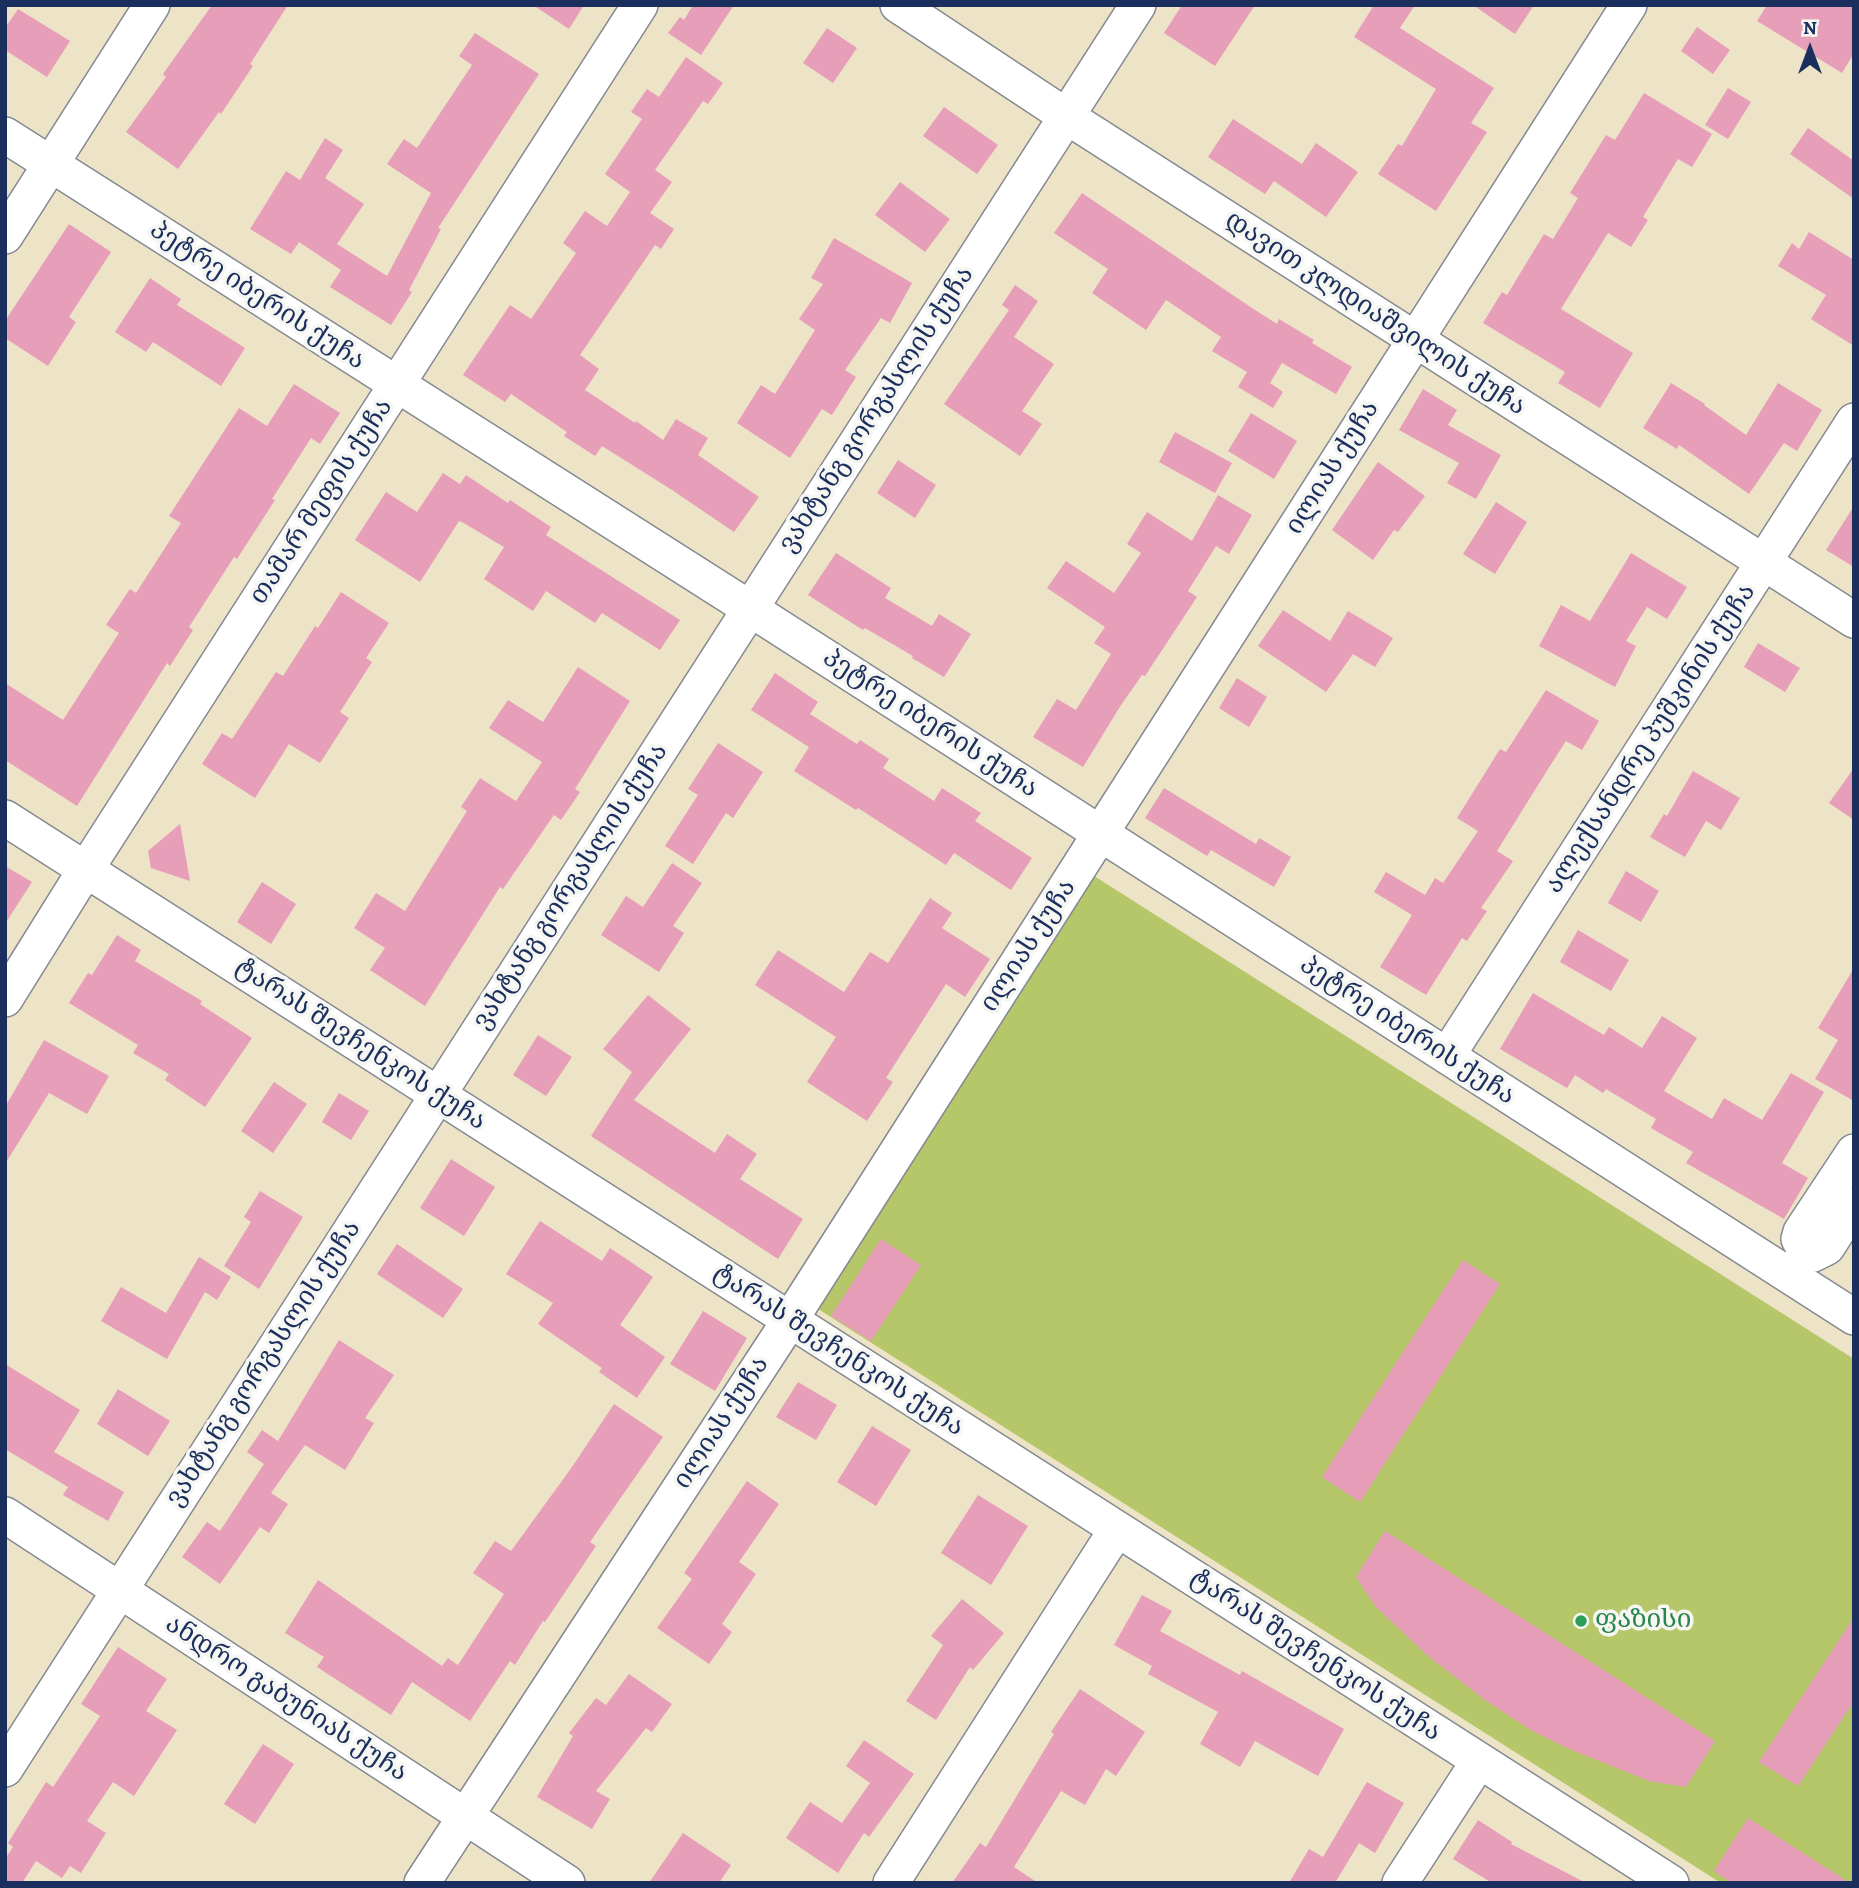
<!DOCTYPE html>
<meta charset="utf-8">
<style>
body{margin:0}
#map{position:relative;width:1859px;height:1888px;overflow:hidden;background:#ede3c6;font-family:Alegreya,serif}
canvas{display:block}
.frame{position:absolute;inset:0;border:7px solid #1b2f5e;pointer-events:none}
.north{position:absolute;left:1775px;top:14px;width:70px;height:70px;-webkit-text-stroke:5px #f6f6f2;paint-order:stroke;rotate:0deg;font-size:19px;font-weight:700;line-height:28px;text-align:center;color:#1b2f5e}
.north::after{content:'';display:block;margin:auto;width:24px;height:32px;background:#1b2f5e;clip-path:polygon(50% 0,100% 100%,50% 72%,0 100%)}
</style>
<div id="map">
<canvas width="1859" height="1888"></canvas>
<div class="frame"></div>
<div class="north">N</div>
</div>
<script>
const ctx = document.querySelector('canvas').getContext('2d');
ctx.lineJoin = 'round';
function paint(path, color) {
  ctx.fillStyle = color;
  ctx.fill(path, 'evenodd');
}
function shape(rows) {
  const path = new Path2D();
  for (const r of rows) {
    path.moveTo(r[0], r[1]);
    for (let i = 2; i < r.length; i += 2) path.lineTo(r[i], r[i + 1]);
  }
  return path;
}
function stroke(path, color, width, dash) {
  ctx.strokeStyle = color;
  ctx.lineWidth = width;
  ctx.lineCap = dash ? 'butt' : 'round';
  ctx.setLineDash(dash || []);
  ctx.stroke(path);
}
function write(font, color, halo, rows, align = 'center') {
  ctx.font = font + ' Alegreya,"Noto Serif Georgian",serif';
  ctx.lineWidth = 7;
  ctx.setLineDash([]);
  ctx.textBaseline = 'middle';
  ctx.strokeStyle = halo;
  ctx.fillStyle = color;
  for (const [text, x, y, turn = 0] of rows) {
    ctx.save();
    ctx.translate(x, y);
    ctx.rotate((+turn || 0) * Math.PI / 180);
    ctx.textAlign = isNaN(turn) ? turn : align;
    if (halo) ctx.strokeText(text, 0, 0);
    ctx.fillText(text, 0, 0);
    ctx.restore();
  }
}
paint(shape([
 [1091,874,1854,1359,1854,1883,1721,1883,815,1307]
]), '#b6c76a');
paint(shape([
 [212,5,288,5,250,64,253,66,221,114,219,112,178,169,126,132,166,77,163,74],
 [533,5,584,5,569,29],
 [693,5,734,5,701,55,668,33,680,17,684,20],
 [1182,5,1255,5,1215,66,1164,33],
 [1374,5,1415,5,1400,28,1494,88,1471,123,1487,132,1436,211,1378,174,1398,144,1402,146,1436,89,1354,37],
 [1473,5,1534,5,1515,34],
 [1767,5,1854,5,1854,53,1842,73,1757,21],
 [18,9,70,41,47,77,5,50,5,28],
 [1697,27,1730,50,1713,74,1681,51],
 [827,28,857,48,833,83,803,63],
 [475,33,539,74,438,228,441,229,409,290,412,292,391,325,330,287,341,270,299,242,291,254,250,229,286,171,300,180,325,138,343,150,325,178,364,204,337,244,387,276,431,193,387,164,404,139,417,148,472,65,459,56],
 [686,57,723,83,708,104,703,101,655,170,672,182,650,213,674,229,661,249,655,245,580,355,599,369,585,390,635,423,636,421,663,440,676,419,708,438,698,455,759,497,734,532,672,490,602,446,595,456,564,436,567,432,511,394,505,402,463,375,510,305,531,319,576,253,563,243,585,211,607,226,630,192,605,174,642,119,631,112,647,89,659,97],
 [1728,88,1751,102,1728,139,1705,125],
 [1644,93,1712,134,1692,167,1678,159,1643,217,1648,220,1631,247,1608,233,1561,309,1633,353,1600,408,1558,383,1565,372,1483,323,1502,292,1507,295,1544,234,1553,239,1578,198,1570,193,1606,135,1615,140],
 [944,107,998,145,977,174,923,136],
 [1233,119,1302,164,1316,143,1358,172,1326,217,1274,181,1265,194,1208,157],
 [1808,128,1854,161,1854,199,1790,154],
 [900,182,950,219,925,252,875,215],
 [1082,193,1249,306,1277,324,1279,319,1314,340,1312,343,1352,367,1336,394,1282,363,1270,383,1283,392,1273,408,1238,387,1247,372,1212,351,1221,337,1166,300,1146,330,1092,293,1108,269,1054,233],
 [69,224,111,252,69,317,76,322,48,366,5,338,5,321],
 [1809,232,1854,260,1854,346,1811,319,1826,295,1778,266,1792,243,1799,249],
 [834,238,912,283,890,323,881,318,845,370,856,377,832,415,822,409,790,458,737,423,761,385,775,394,815,330,799,319,823,284,811,278],
 [150,278,181,299,177,305,245,348,221,386,153,342,146,352,115,332],
 [1015,285,1038,301,1014,337,1054,364,1022,411,1042,424,1020,456,944,404,1009,310,1002,305],
 [1671,383,1705,404,1704,405,1746,435,1778,383,1822,410,1797,451,1784,443,1749,494,1679,445,1677,449,1643,428],
 [294,384,340,413,320,444,311,438,272,499,275,500,237,559,234,557,189,627,193,630,170,666,167,663,77,806,5,760,5,683,63,720,119,633,106,625,130,589,136,593,181,523,169,516,239,408,267,426],
 [1423,389,1457,410,1448,425,1501,455,1476,499,1447,483,1459,463,1399,430],
 [1251,413,1297,441,1274,479,1228,451],
 [1175,432,1232,463,1215,493,1159,462],
 [898,460,936,485,915,518,877,493],
 [1378,462,1425,496,1398,532,1394,530,1373,560,1332,530],
 [443,473,460,484,466,475,508,503,510,500,551,527,546,535,680,620,660,650,602,613,595,623,546,591,533,611,484,579,504,547,462,522,459,521,420,582,355,540,386,492,417,512],
 [1218,495,1252,515,1229,554,1216,546,1188,591,1197,597,1145,676,1142,675,1121,705,1083,767,1033,737,1057,699,1076,710,1111,654,1094,643,1105,627,1047,588,1066,561,1114,593,1141,553,1127,544,1147,512,1192,541],
 [1496,502,1527,522,1495,574,1463,554],
 [1854,506,1854,567,1826,550],
 [836,553,891,588,885,598,932,626,939,614,971,634,944,677,912,658,913,656,865,628,863,630,808,595],
 [1631,553,1687,587,1667,619,1647,607,1626,641,1636,646,1615,687,1539,646,1561,605,1590,621],
 [341,592,389,623,366,658,372,662,340,712,349,718,320,763,289,744,255,798,202,764,222,733,232,739,276,672,283,676,315,626,318,628],
 [1283,610,1330,641,1348,611,1393,638,1375,667,1353,654,1326,692,1258,646],
 [1758,643,1800,668,1785,692,1744,667],
 [578,667,630,701,575,789,580,792,561,820,554,815,503,889,500,887,425,1006,370,970,385,948,354,928,376,893,405,911,467,811,461,807,480,778,516,801,542,762,489,728,508,700,543,722],
 [775,673,818,702,810,714,857,744,860,740,889,759,883,768,934,801,942,788,981,813,975,821,1032,858,1011,890,954,853,946,865,858,808,856,810,794,771,809,747,751,710],
 [1237,678,1267,697,1249,727,1219,708],
 [1546,690,1599,721,1582,750,1566,741,1548,769,1497,851,1513,861,1481,908,1487,911,1467,941,1462,938,1426,995,1380,967,1412,915,1374,892,1386,872,1425,895,1435,878,1443,883,1478,831,1457,818,1500,749,1506,752],
 [718,743,763,772,733,818,726,813,693,864,665,846,698,795,688,789],
 [1854,768,1854,820,1829,803],
 [1693,771,1740,798,1721,830,1706,821,1685,857,1650,837,1664,814,1667,816],
 [1164,788,1256,844,1259,838,1291,857,1274,887,1211,850,1207,856,1145,818],
 [180,824,190,881,151,868,148,851],
 [672,863,702,883,673,926,684,933,659,972,601,935,626,896,643,907],
 [5,866,32,882,5,924],
 [1626,871,1659,891,1641,922,1608,903],
 [262,882,296,904,271,944,237,922],
 [930,898,952,913,942,928,990,959,965,997,946,984,886,1078,893,1082,867,1121,807,1082,836,1037,755,985,778,950,844,992,870,952,888,963],
 [1578,930,1629,960,1611,991,1560,962],
 [117,935,141,950,135,961,202,1001,200,1004,252,1038,205,1107,165,1080,169,1074,133,1053,138,1045,69,1003,88,973,92,975],
 [1854,968,1854,1101,1815,1079,1838,1040,1818,1028],
 [1533,993,1604,1035,1609,1027,1642,1048,1662,1016,1697,1038,1664,1091,1712,1119,1724,1098,1762,1120,1791,1073,1824,1092,1782,1163,1808,1178,1784,1219,1686,1163,1693,1152,1651,1128,1656,1119,1606,1089,1603,1093,1575,1075,1567,1088,1500,1049],
 [648,995,691,1029,634,1100,715,1153,727,1134,757,1154,740,1179,803,1219,778,1259,591,1136,632,1072,603,1049],
 [538,1035,572,1057,546,1096,513,1075],
 [44,1040,109,1076,87,1114,49,1093,5,1164,5,1107],
 [274,1082,307,1104,273,1153,241,1131],
 [339,1093,369,1111,351,1140,322,1122],
 [451,1159,495,1187,464,1236,420,1208],
 [260,1191,303,1217,259,1289,224,1266,251,1222,244,1217],
 [540,1221,602,1261,610,1248,653,1277,620,1325,665,1357,637,1398,599,1372,602,1368,538,1324,553,1303,506,1274],
 [881,1239,921,1265,871,1341,831,1316],
 [397,1244,463,1289,443,1318,377,1274],
 [199,1257,231,1277,217,1300,205,1292,167,1359,101,1321,121,1287,166,1313],
 [1463,1260,1500,1284,1360,1502,1322,1477],
 [703,1311,747,1338,715,1391,670,1364],
 [339,1340,394,1375,365,1418,374,1423,345,1470,305,1445,271,1493,288,1504,269,1533,260,1527,220,1584,182,1557,207,1522,220,1531,264,1464,247,1452,262,1430,278,1441],
 [5,1364,80,1410,54,1452,124,1492,108,1521,63,1495,68,1487,5,1449],
 [798,1382,837,1405,816,1440,776,1417],
 [118,1389,170,1421,148,1456,97,1424],
 [614,1404,663,1437,590,1542,596,1546,545,1622,543,1621,515,1665,510,1661,470,1721,412,1682,391,1715,317,1667,324,1657,285,1633,318,1580,442,1666,448,1658,458,1665,504,1594,473,1573,495,1541,511,1551,572,1467],
 [872,1426,911,1450,876,1506,837,1482],
 [747,1481,779,1504,739,1562,756,1574,722,1624,732,1632,709,1664,657,1628,692,1579,684,1573],
 [978,1495,1028,1526,991,1585,941,1553],
 [1385,1531,1715,1741,1686,1787,1649,1781,1567,1748,1534,1732,1485,1700,1428,1656,1376,1607,1356,1577],
 [1142,1595,1172,1611,1160,1631,1240,1675,1242,1671,1344,1729,1318,1776,1255,1741,1240,1767,1200,1744,1218,1712,1148,1674,1152,1666,1114,1645],
 [962,1599,1004,1633,973,1670,970,1667,936,1720,906,1701,943,1645,931,1636],
 [1854,1617,1854,1701,1798,1786,1759,1762],
 [118,1647,167,1679,146,1711,177,1730,134,1796,113,1782,87,1821,106,1833,81,1873,70,1866,62,1878,36,1861,22,1883,5,1883,5,1859,13,1847,8,1843,46,1782,53,1787,100,1716,81,1704],
 [629,1674,672,1704,652,1732,646,1728,596,1791,610,1799,592,1829,537,1797,573,1736,569,1733,596,1698,606,1705],
 [1080,1689,1145,1732,1116,1776,1106,1769,1085,1805,1061,1791,1014,1867,1038,1883,952,1883,980,1843,986,1847,1054,1734,1051,1732],
 [864,1740,914,1774,869,1837,864,1833,838,1873,786,1838,810,1802,842,1823,870,1783,846,1766],
 [263,1744,294,1764,255,1824,224,1804],
 [1367,1782,1404,1803,1375,1853,1359,1843,1335,1883,1289,1883,1309,1849,1323,1857],
 [1748,1818,1850,1883,1732,1883,1714,1871],
 [1478,1820,1512,1842,1511,1844,1586,1883,1492,1883,1453,1859],
 [683,1833,731,1865,719,1883,649,1883]
]), '#e79eb9');
const minor = shape([
 [898,5,1066,116,1854,620],
 [5,135,749,608,1854,1317],
 [5,236,152,5],
 [5,818,1671,1883],
 [5,999,86,869,640,5],
 [1447,1056,1854,421],
 [1806,1252,1813,1254,1827,1247,1854,1205],
 [1792,1277,1806,1252,1799,1239,1801,1232,1854,1152],
 [5,1515,567,1883],
 [5,1769,1138,5],
 [422,1883,790,1320,1629,5],
 [891,1883,1117,1529],
 [1400,1883,1479,1761]
]);
stroke(minor, '#848992', 38);
stroke(minor, '#fff', 35);
for (const [x, y, r, color] of [
 [1581,1621,7,"#2e9e5b"]
]) {
  const dot = new Path2D();
  dot.arc(x, y, r, 0, 2 * Math.PI);
  ctx.fillStyle = color;
  ctx.fill(dot);
  stroke(dot, '#f6f6f2', 2.5);
}
write('26px', '#1b2f5e', '#f6f6f2', [
 ["პეტრე იბერის ქუჩა",257,296,33],
 ["დავით კლდიაშვილის ქუჩა",1375,314,33],
 ["ვახტანგ გორგასლის ქუჩა",877,410,-57],
 ["ილიას ქუჩა",1333,468,-58],
 ["თამარ მეფის ქუჩა",322,502,-57],
 ["პეტრე იბერის ქუჩა",930,724,33],
 ["ალექსანდრე პუშკინის ქუჩა",1651,739,-57],
 ["ვახტანგ გორგასლის ქუჩა",571,887,-57],
 ["ილიას ქუჩა",1029,946,-57],
 ["პეტრე იბერის ქუჩა",1407,1031,33],
 ["ტარას შევჩენკოს ქუჩა",360,1045,33],
 ["ტარას შევჩენკოს ქუჩა",838,1351,33],
 ["ვახტანგ გორგასლის ქუჩა",264,1364,-57],
 ["ილიას ქუჩა",722,1423,-57],
 ["ტარას შევჩენკოს ქუჩა",1315,1656,33],
 ["ანდრო გაბუნიას ქუჩა",286,1699,33]
]);
write('26px', '#27864d', '#f6f6f2', [
 ["ფაზისი",1595,1621]
], 'left');
</script>
